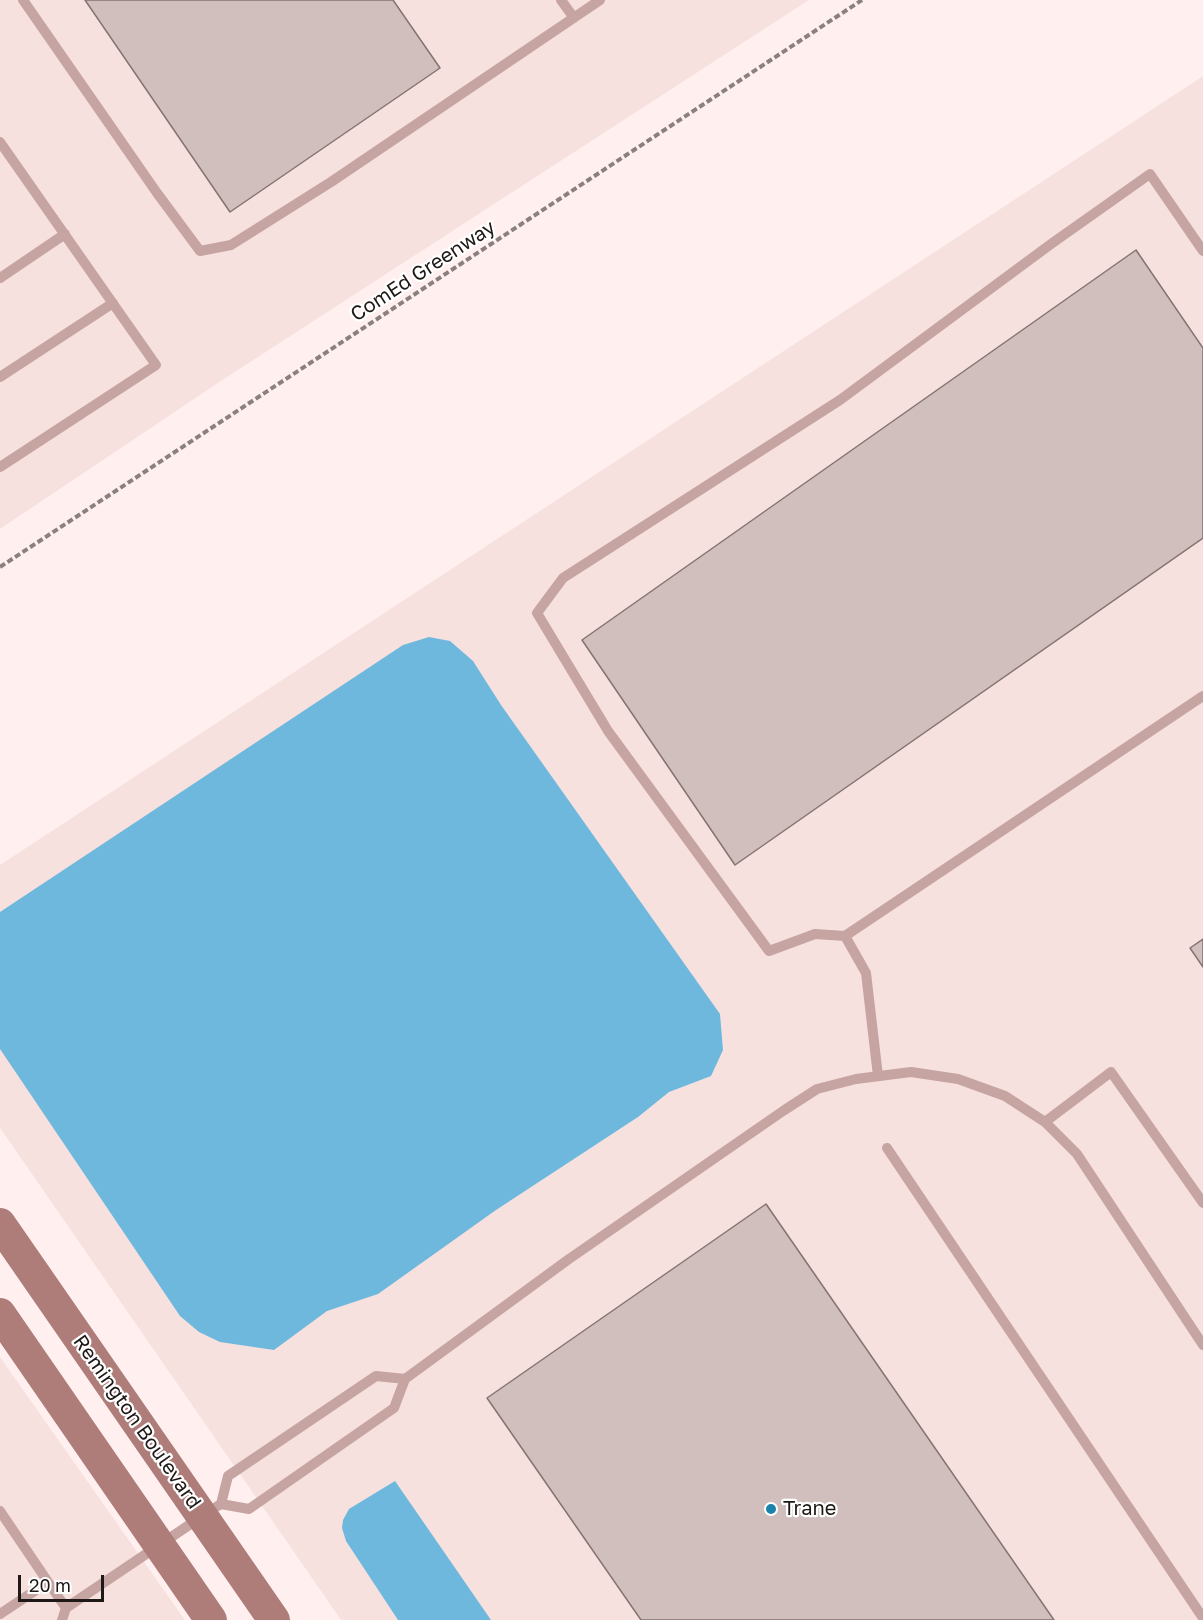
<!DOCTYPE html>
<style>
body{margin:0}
#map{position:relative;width:1203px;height:1620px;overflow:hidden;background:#fff0ef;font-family:"Golos Text",sans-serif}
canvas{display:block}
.scale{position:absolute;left:18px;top:1575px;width:86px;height:27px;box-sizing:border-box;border:3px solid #1e1817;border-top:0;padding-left:8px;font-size:18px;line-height:21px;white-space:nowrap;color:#1e1817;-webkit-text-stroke:4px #fff;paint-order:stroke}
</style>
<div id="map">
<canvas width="1203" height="1620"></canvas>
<div class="scale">20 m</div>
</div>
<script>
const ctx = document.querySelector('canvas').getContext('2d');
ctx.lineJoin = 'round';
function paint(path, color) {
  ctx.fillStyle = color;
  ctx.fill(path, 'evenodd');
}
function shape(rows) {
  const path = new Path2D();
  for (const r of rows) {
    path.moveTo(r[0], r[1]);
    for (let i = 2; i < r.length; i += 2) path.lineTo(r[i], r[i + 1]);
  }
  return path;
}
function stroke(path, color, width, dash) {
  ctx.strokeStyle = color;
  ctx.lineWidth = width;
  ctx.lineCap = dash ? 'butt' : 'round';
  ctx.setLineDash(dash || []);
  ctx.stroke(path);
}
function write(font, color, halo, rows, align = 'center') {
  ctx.font = font + ' "Golos Text",sans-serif';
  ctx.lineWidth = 4.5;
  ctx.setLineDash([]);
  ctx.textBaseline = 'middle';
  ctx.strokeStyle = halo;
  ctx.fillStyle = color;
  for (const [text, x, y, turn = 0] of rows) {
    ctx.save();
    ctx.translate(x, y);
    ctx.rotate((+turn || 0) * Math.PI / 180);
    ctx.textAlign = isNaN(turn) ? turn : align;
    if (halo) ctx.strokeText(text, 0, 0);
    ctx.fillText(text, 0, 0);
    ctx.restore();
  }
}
paint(shape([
 [0,0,809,0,221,381,0,529],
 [1203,76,1203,1620,341,1620,0,1128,0,865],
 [0,1357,185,1620,0,1620]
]), '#f7e1df');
paint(shape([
 [429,637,450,641,473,661,501,705,720,1014,723,1050,711,1076,669,1092,638,1117,496,1210,378,1294,327,1311,274,1350,220,1342,199,1332,180,1316,0,1049,0,912,403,645],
 [395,1481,491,1620,398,1620,346,1541,342,1528,343,1520,349,1509]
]), '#6fb8dd');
const building = shape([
 [85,0,393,0,440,68,230,212,85,0],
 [1136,250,1203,348,1203,538,735,865,582,640,1136,250],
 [1203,939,1203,967,1190,948,1203,939],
 [766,1204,1054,1620,641,1620,487,1398,766,1204]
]);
paint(building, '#d1bfbd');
stroke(building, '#837372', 1.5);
stroke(shape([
 [0,567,862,0]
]), '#8a807f', 4, [6, 3]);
stroke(shape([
 [23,0,157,193,200,251,231,245,331,182,600,0],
 [561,0,574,18],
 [0,142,156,365,0,467],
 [0,278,65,234],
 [0,377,113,303],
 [845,936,1203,696],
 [878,1076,866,973,845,936,815,934,769,951,608,731,537,613,563,578,840,400,1051,244,1150,174,1203,251],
 [1045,1122,1111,1072,1203,1203],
 [887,1148,1203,1618],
 [221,1504,249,1509,394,1408,405,1379,569,1259,783,1111,817,1089,856,1079,911,1072,958,1079,1005,1096,1045,1122,1077,1154,1203,1345],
 [216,1507,221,1504,228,1476,376,1376,405,1379],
 [0,1511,48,1582],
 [0,1614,48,1582,66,1608],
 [62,1620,66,1608,201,1517]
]), '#c6a4a1', 10);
stroke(shape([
 [0,1224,274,1620],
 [0,1314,211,1620]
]), '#ae7d7a', 32);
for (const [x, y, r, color] of [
 [771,1509,6,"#1b82ac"]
]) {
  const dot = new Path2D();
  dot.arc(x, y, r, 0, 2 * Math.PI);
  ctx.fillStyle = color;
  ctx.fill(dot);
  stroke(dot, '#fff', 2);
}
write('20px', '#1e1817', '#fff', [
 ["ComEd Greenway",423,271,-33],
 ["Remington Boulevard",137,1422,55]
]);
write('20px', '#1e1817', '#fff', [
 ["Trane",783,1509]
], 'left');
</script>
